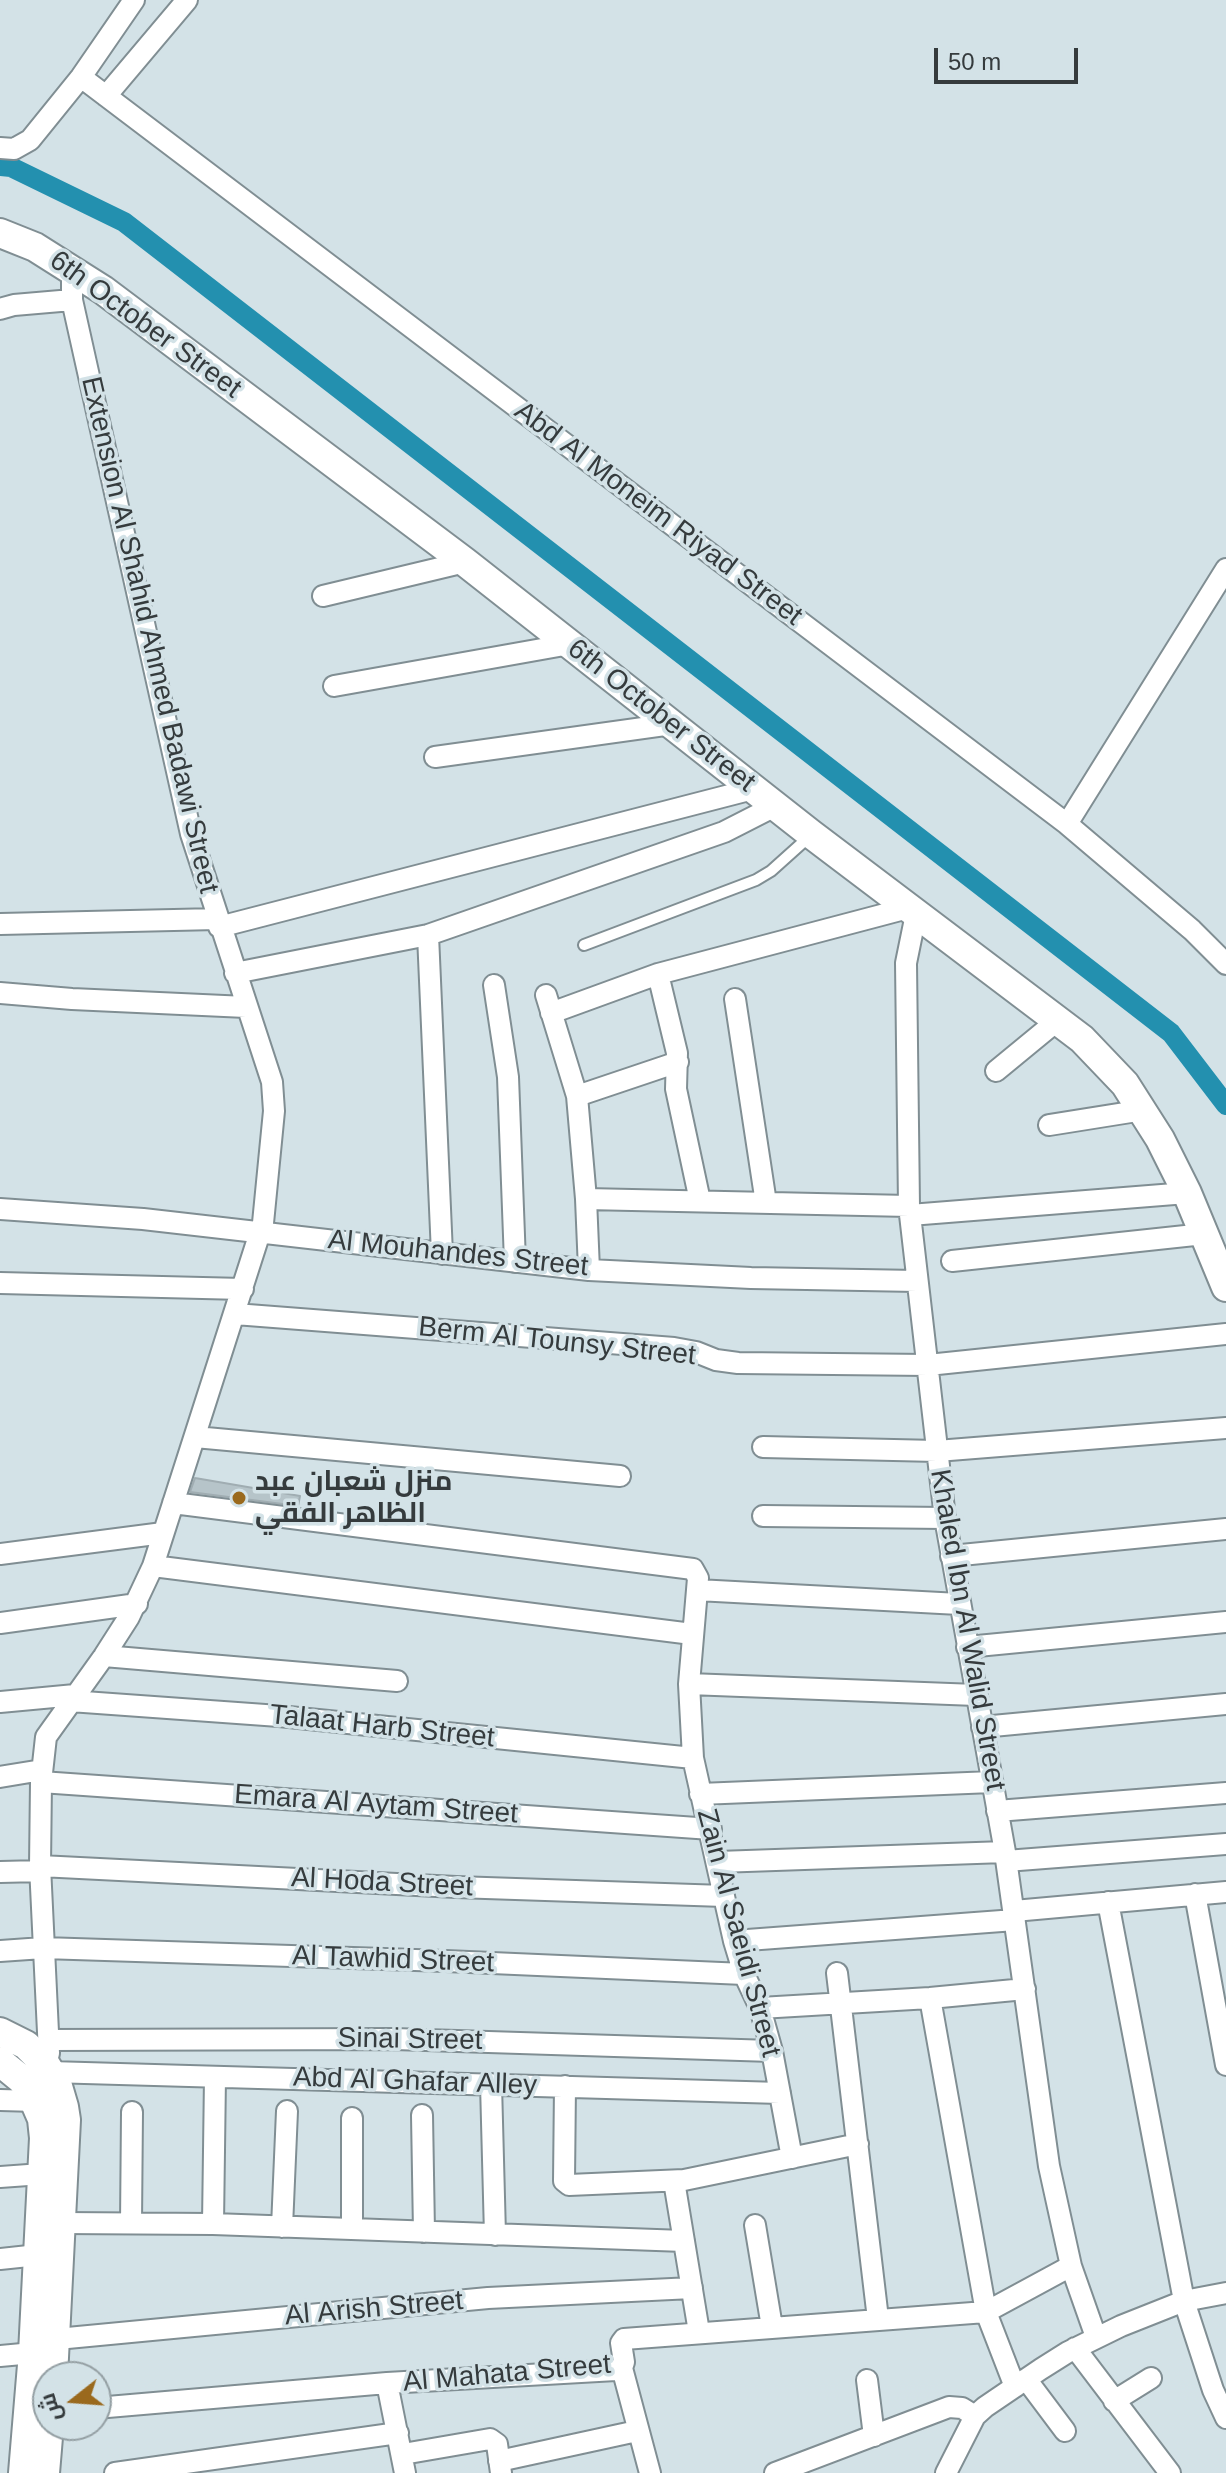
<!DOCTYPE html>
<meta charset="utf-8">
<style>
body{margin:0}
#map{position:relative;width:1226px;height:2473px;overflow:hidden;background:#d3e2e7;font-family:Arial,Cairo,sans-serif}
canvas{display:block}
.north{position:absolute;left:32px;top:2361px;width:80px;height:80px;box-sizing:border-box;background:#d3e2e7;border:2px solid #949fa3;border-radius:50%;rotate:253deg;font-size:22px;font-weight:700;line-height:32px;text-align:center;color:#353b3d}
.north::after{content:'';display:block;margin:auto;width:28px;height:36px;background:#9a691d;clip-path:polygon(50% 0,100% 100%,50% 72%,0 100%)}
.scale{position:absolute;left:934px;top:48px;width:144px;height:36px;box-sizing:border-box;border:4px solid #353b3d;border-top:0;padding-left:10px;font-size:24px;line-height:28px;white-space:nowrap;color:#353b3d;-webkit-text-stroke:6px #d3e2e7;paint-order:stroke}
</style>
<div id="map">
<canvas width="1226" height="2473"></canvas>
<div class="north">ش</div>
<div class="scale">50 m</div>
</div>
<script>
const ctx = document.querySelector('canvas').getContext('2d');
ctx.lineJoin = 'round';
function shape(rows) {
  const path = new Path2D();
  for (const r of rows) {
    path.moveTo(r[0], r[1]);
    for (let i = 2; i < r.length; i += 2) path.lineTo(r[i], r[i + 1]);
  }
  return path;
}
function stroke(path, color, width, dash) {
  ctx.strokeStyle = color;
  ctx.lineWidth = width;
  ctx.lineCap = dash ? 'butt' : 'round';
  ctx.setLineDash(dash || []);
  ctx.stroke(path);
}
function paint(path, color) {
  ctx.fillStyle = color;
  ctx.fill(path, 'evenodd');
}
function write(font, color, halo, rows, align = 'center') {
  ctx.font = font + ' Arial,Cairo,sans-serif';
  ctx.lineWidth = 7;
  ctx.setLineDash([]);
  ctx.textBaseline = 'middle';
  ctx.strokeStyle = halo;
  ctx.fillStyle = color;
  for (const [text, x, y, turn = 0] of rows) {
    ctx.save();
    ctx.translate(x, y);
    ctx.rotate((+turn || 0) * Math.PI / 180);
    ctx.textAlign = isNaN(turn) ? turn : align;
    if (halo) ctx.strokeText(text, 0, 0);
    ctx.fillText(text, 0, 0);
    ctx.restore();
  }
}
stroke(shape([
 [0,166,11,167,124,222,1171,1033,1226,1105]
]), '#2390af', 20);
const building = shape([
 [195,1478,300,1496,298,1506,190,1492,195,1478]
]);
paint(building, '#b6c4c9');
stroke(building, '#a0adb2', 2);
const lane = shape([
 [584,945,756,880,771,871,810,836]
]);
const street = shape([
 [81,77,1067,824,1192,930,1226,964],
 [106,96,187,0],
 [0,148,14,149,30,140,81,77,134,0],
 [0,309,14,305,72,300],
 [323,596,465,562],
 [334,686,570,644],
 [435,757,672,724],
 [1067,824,1226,569],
 [916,914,906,963,909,1206,945,1518,1005,1852,1049,2166,1071,2266,1096,2337],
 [0,924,217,919],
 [219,927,753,789],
 [428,935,442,1254],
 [235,973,428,935,724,832,775,806],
 [658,974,677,1053,676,1089,700,1201],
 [494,985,508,1077,515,1262],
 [0,993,72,999,246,1007],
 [546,995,577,1096,586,1199,589,1270],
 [735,999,766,1203],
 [551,1013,658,974,908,908],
 [996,1071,1058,1020],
 [577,1096,678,1062],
 [1049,1125,1143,1110],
 [586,1199,909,1206],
 [0,1209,143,1219,589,1270,751,1278,917,1281],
 [910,1215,1187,1193],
 [952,1261,1204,1234],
 [0,1283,243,1289],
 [235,1314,674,1348,696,1352,716,1360,738,1363,928,1365,1226,1334],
 [195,1437,620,1476],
 [763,1447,937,1451,1226,1428],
 [173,1503,693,1569,698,1578,689,1684,693,1758,734,1941,744,1974,760,2008,772,2051,792,2158],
 [763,1516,945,1518],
 [0,1554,163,1533],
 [951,1556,1226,1529],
 [153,1566,692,1634],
 [697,1590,959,1604],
 [0,1623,137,1604],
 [967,1647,1226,1622],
 [104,1656,397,1681],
 [689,1684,976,1695],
 [70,1701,279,1716,693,1758],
 [0,1702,75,1695],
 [982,1727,1226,1704],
 [0,1777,42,1770],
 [41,1782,711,1829],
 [700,1794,992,1782],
 [997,1811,1226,1793],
 [1006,1861,1226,1844],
 [718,1862,1005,1852],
 [40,1866,456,1887,724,1896],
 [0,1872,41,1871],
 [1195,1894,1226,2065],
 [1108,1902,1184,2301,1213,2390,1226,2418],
 [1014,1911,1226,1892],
 [734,1941,1015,1920],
 [0,1951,43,1948,446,1961,744,1974],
 [837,1973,878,2319],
 [930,1998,986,2312,1015,2387],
 [760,2008,930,1998,1025,1989],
 [48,2040,394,2039,772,2051],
 [40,2071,46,2065,49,2053,40,1866,41,1782,46,1737,104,1656,129,1617,153,1566,263,1223,274,1111,272,1082,191,834,72,300,72,270],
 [50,2072,780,2093],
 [491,2084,495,2235],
 [565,2086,564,2181,569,2185,684,2180,858,2144],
 [0,2100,36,2101],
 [422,2115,424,2232],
 [0,2177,42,2174],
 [674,2181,699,2332],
 [61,2223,213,2224,684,2241],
 [131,2223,132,2112],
 [213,2224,215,2077],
 [755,2225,772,2327],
 [282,2227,287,2111],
 [352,2229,352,2118],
 [0,2259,38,2255],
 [57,2339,488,2298,692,2288],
 [1075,2348,1170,2473],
 [0,2356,33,2353],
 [1026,2379,1065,2431],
 [867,2380,874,2436],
 [387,2383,405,2473],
 [1114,2401,1151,2378],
 [96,2408,387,2383,616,2370,622,2368],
 [403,2454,490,2439,497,2444,501,2473],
 [499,2461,637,2431],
 [115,2473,398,2433],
 [650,2473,622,2368,624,2362,621,2343,624,2339,986,2312,1071,2266],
 [775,2473,949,2407,962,2408,975,2416],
 [946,2473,975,2416,985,2407,1041,2369,1068,2352,1121,2326,1184,2301,1226,2293]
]);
const secondary = shape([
 [0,233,35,247,103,290,465,562,811,834,1082,1039,1125,1084,1160,1139,1187,1193,1226,1287],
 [0,2032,26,2045,46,2065,57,2083,64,2107,66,2120,53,2377],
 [0,2062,21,2079,29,2089,42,2119,44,2138,33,2353,23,2473],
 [45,2473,49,2425]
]);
stroke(lane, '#808e93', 14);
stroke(street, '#808e93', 24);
stroke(secondary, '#808e93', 32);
stroke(lane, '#fff', 10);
stroke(street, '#fff', 20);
stroke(secondary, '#fff', 28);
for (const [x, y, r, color] of [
 [239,1498,8,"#9a691d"]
]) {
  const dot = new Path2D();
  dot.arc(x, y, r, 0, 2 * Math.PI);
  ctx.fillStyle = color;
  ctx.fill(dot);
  stroke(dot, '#d3e2e7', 3);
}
write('28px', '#353b3d', '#d3e2e7', [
 ["6th October Street",145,325,36],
 ["Abd Al Moneim Riyad Street",658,514,37],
 ["Extension Al Shahid Ahmed Badawi Street",149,635,77],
 ["6th October Street",661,716,38],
 ["Al Mouhandes Street",458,1254,6],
 ["Berm Al Tounsy Street",557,1342,6],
 ["Khaled Ibn Al Walid Street",967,1630,80],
 ["Talaat Harb Street",382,1727,6],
 ["Emara Al Aytam Street",376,1805,4],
 ["Al Hoda Street",382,1883,3],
 ["Zain Al Saeidi Street",738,1933,75],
 ["Al Tawhid Street",393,1960,2],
 ["Sinai Street",410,2040,1],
 ["Abd Al Ghafar Alley",415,2082,2],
 ["Al Arish Street",374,2309,-5],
 ["Al Mahata Street",507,2374,-5]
]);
write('bold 28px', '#353b3d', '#d3e2e7', [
 ["منزل شعبان عبد",255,1482],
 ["الظاهر الفقي",255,1514]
], 'left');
</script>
